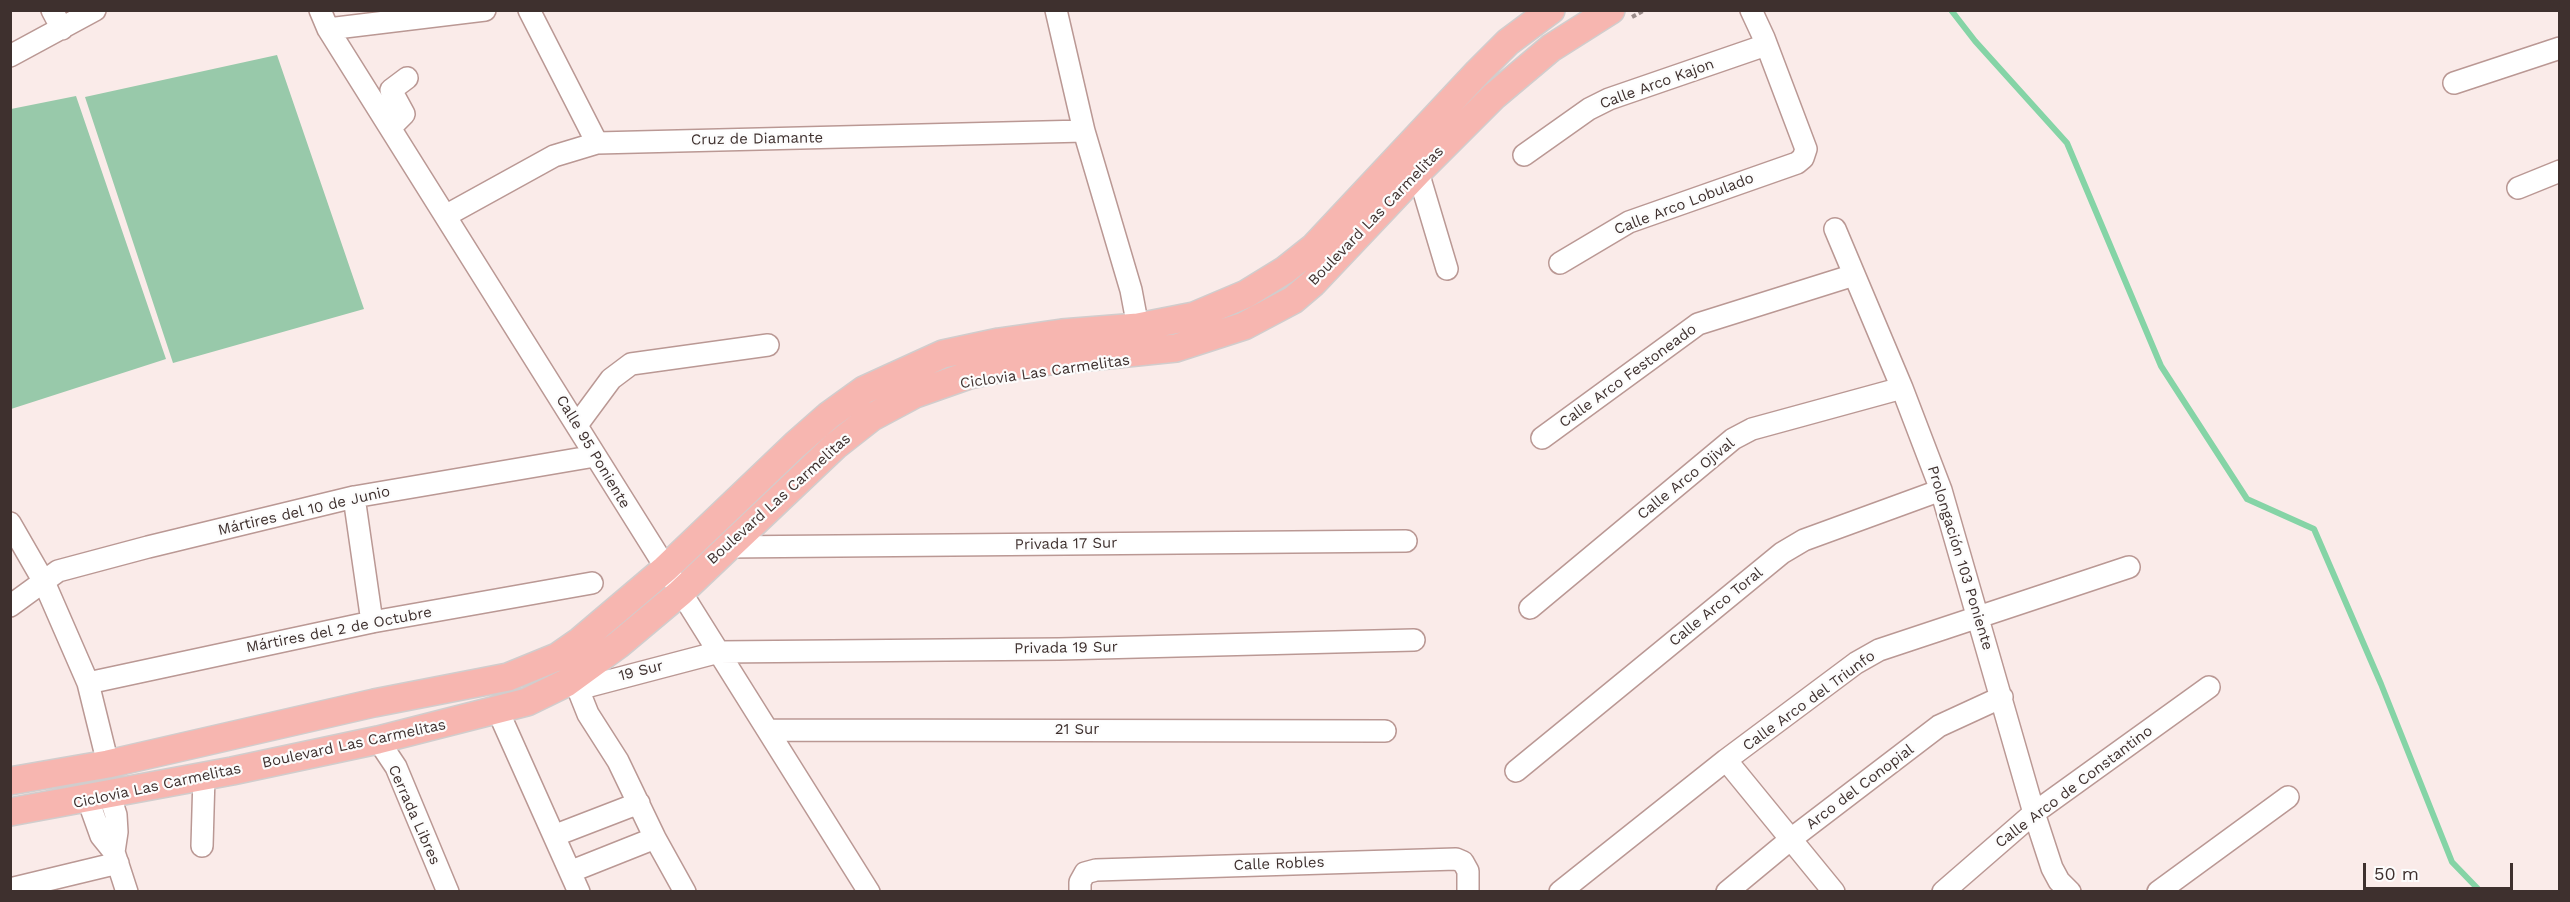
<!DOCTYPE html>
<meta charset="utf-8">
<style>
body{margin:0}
#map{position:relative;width:2570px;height:902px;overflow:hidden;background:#faebe9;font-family:"Work Sans",sans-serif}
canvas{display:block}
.frame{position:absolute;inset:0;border:12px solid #3e302e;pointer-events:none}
.scale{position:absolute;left:2363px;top:863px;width:150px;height:27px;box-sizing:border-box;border:3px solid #3e302e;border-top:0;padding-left:8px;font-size:18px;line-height:21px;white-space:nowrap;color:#3e302e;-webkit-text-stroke:4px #fcfcfc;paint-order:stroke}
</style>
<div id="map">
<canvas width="2570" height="902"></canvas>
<div class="frame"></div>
<div class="scale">50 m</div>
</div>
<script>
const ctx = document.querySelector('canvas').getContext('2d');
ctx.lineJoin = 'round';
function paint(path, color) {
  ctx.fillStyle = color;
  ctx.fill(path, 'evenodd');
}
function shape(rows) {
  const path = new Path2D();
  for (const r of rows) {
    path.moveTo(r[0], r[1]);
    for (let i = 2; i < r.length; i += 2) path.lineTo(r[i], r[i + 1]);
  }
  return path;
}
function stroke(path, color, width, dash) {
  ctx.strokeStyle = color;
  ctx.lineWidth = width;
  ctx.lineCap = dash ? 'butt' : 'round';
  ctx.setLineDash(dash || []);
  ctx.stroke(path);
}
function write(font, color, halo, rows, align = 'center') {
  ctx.font = font + ' "Work Sans",sans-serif';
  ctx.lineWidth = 4.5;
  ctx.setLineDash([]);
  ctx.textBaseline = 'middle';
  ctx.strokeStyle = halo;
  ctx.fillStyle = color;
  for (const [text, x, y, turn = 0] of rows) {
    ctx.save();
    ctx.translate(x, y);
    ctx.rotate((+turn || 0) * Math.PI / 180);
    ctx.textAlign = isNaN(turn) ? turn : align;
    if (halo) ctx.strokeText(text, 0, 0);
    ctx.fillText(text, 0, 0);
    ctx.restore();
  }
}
paint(shape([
 [277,55,364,309,173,363,85,97],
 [76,96,166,359,11,409,11,109]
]), '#98c9aa');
stroke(shape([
 [1951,10,1975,41,2067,143,2161,366,2247,499,2314,529,2381,684,2452,862,2481,892]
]), '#85d4a6', 6);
const minor = shape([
 [52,10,62,29],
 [320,10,328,29,869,892],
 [529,10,597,143],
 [1056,10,1084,131,1131,290,1138,327],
 [328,29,485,10],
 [10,56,95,10],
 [2454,83,2560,48],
 [391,127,404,114,391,90,407,78],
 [1524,155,1589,109,1609,99,1766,45],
 [1418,172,1447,269],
 [2518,188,2560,171],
 [447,215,554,156,597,143,1084,131],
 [1835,229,1902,388,1941,490,2034,813,2052,868,2059,881,2070,892],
 [1560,263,1629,222,1797,163,1803,158,1806,149,1764,38,1751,10],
 [577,425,611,379,631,364,768,345],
 [1542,438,1698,324,1854,275],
 [354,497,372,622],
 [10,523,44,582,88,683,108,764],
 [725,547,1406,541],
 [10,606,58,571,148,547,354,497,595,456],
 [1530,608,1733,439,1752,429,1902,388],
 [88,683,372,622,592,583],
 [566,683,578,689,719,652,1059,649,1414,640],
 [578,689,588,714,618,761,655,838,685,892],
 [498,711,579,892],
 [769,730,1385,731],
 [378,740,396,767,448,892],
 [1726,760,1834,892],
 [1516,771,1782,553,1804,540,1941,490],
 [109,793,116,815,117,832,114,852],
 [87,797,101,836,114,852,127,892],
 [556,835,639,803],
 [202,846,204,776],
 [572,871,655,838],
 [10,889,118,863],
 [1080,892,1080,882,1085,873,1096,870,1456,859,1463,862,1468,871,1468,892],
 [1560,892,1726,760,1856,663,1879,650,2129,567],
 [1727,892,1791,839,1939,726,2002,697],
 [1943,892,2034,813,2209,687],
 [2158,892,2288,797]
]);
const major = shape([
 [10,781,108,764,374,703,508,677,557,657,580,641,665,569,795,445,828,416,864,390,943,354,999,342,1062,333,1138,327,1194,316,1246,294,1285,270,1314,247,1478,72,1508,42,1551,10],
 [10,812,232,771,378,740,527,702,566,683,618,645,680,593,835,446,872,417,915,394,969,375,1020,364,1176,348,1244,326,1293,300,1313,283,1418,172,1494,96,1551,48,1611,10]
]);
stroke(minor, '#ba9894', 24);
stroke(major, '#d1cdcd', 30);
stroke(shape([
 [1632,17,1645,10]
]), '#9b8c8a', 4, [4.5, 3]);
stroke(minor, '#fff', 21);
stroke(major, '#f7b6b0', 27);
write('15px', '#3e302e', '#fcfcfc', [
 ["Calle Arco Kajon",1657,84,-20],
 ["Cruz de Diamante",757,139,-1],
 ["Calle Arco Lobulado",1684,204,-21],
 ["Boulevard Las Carmelitas",1376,216,-46],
 ["Ciclovia Las Carmelitas",1045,372,-8],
 ["Calle Arco Festoneado",1628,376,-36],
 ["Calle 95 Poniente",593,452,59],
 ["Calle Arco Ojival",1686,479,-39],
 ["Boulevard Las Carmelitas",779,499,-42],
 ["Mártires del 10 de Junio",304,511,-13],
 ["Privada 17 Sur",1066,544,-1],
 ["Prolongación 103 Poniente",1960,558,73],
 ["Calle Arco Toral",1716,607,-39],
 ["Mártires del 2 de Octubre",339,630,-11],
 ["Privada 19 Sur",1066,648,-1],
 ["19 Sur",641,671,-14],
 ["Calle Arco del Triunfo",1809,701,-36],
 ["21 Sur",1077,730],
 ["Boulevard Las Carmelitas",354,744,-12],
 ["Ciclovia Las Carmelitas",157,786,-12],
 ["Arco del Conopial",1860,787,-37],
 ["Calle Arco de Constantino",2074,787,-37],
 ["Cerrada Libres",414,815,66],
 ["Calle Robles",1279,864,-2]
]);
</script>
